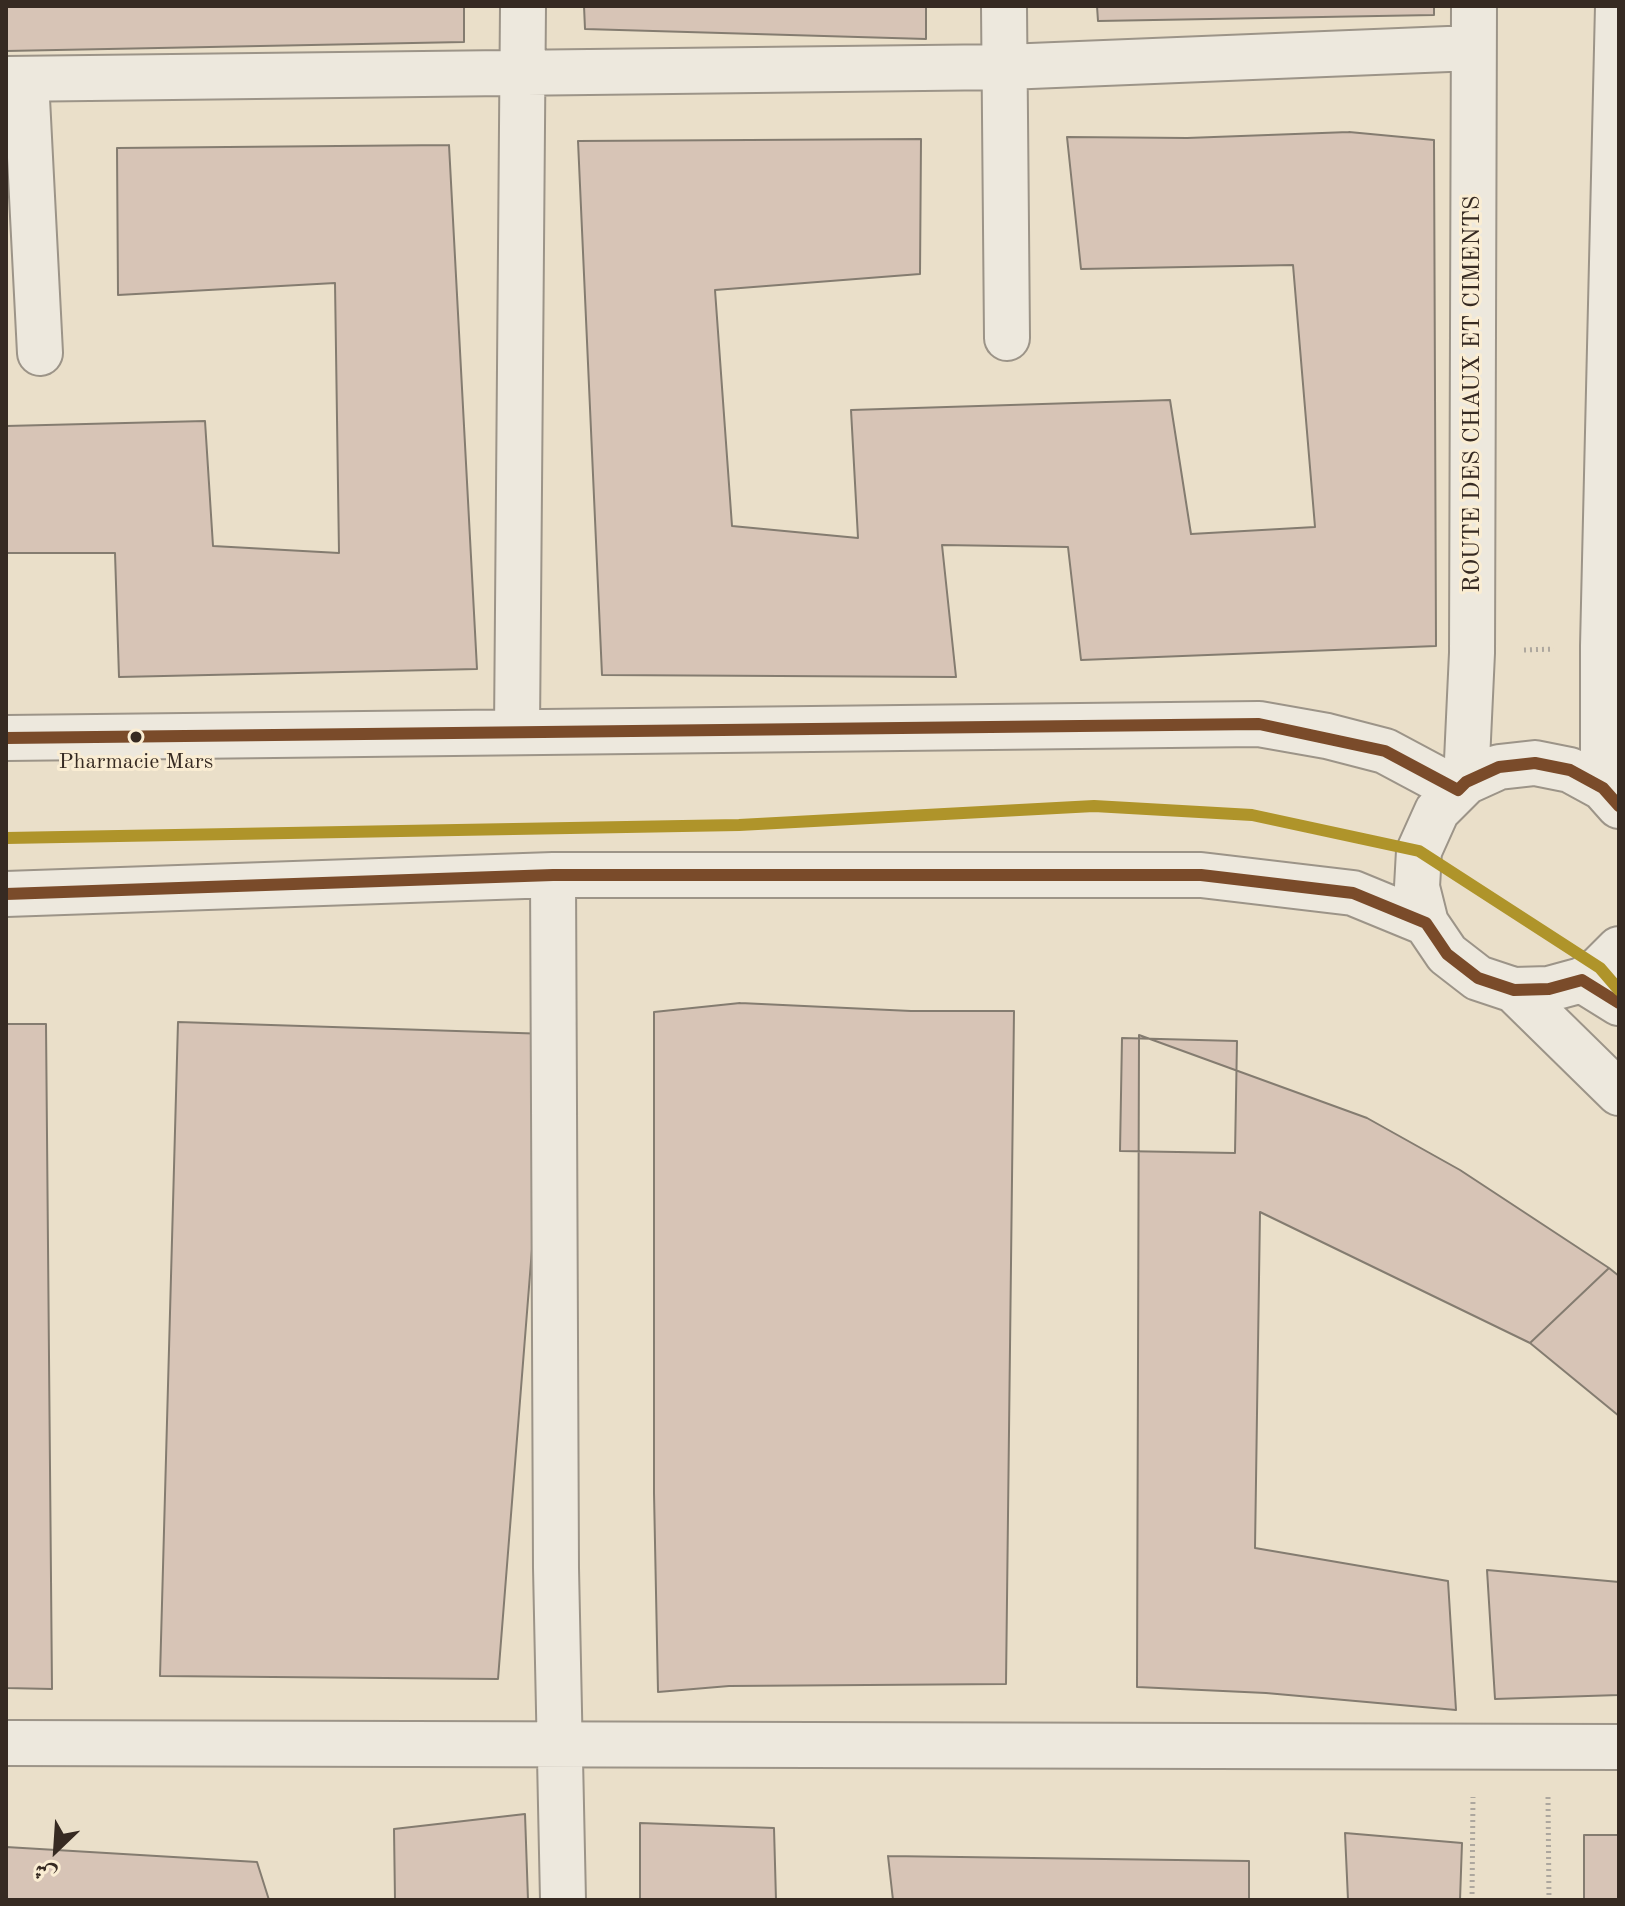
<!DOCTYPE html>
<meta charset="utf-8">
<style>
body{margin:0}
#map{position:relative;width:1625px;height:1906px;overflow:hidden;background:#eadfc9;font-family:"Old Standard TT",Amiri,serif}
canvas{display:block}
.frame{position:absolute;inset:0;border:8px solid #362a22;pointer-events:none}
.north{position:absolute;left:16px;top:1810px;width:80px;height:80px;-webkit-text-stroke:6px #faedd3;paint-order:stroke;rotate:205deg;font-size:22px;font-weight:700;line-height:32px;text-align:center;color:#362a22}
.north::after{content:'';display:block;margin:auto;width:28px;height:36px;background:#362a22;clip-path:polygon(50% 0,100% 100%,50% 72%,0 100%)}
</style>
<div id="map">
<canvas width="1625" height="1906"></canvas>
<div class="frame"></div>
<div class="north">ش</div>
</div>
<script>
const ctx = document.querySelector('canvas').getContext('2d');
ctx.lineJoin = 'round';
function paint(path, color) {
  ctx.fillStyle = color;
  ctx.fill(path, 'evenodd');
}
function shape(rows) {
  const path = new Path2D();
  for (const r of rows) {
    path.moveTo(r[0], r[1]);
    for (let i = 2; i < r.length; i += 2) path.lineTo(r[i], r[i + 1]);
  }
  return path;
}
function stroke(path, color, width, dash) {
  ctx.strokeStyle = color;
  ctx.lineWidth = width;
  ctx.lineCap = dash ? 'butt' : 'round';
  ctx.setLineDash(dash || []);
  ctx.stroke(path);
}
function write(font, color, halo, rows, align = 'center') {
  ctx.font = font + ' "Old Standard TT",serif';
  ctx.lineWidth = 6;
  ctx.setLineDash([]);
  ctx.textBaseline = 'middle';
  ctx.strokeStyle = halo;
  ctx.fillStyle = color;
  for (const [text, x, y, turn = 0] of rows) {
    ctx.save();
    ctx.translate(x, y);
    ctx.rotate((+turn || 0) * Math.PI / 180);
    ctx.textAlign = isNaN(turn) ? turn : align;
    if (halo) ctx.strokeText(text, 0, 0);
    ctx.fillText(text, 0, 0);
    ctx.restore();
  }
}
const building = shape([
 [6,6,464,6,464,42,6,51,6,6],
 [584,6,926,6,926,39,585,29,584,6],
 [1097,6,1434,6,1434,15,1098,21,1097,6],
 [1349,132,1434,140,1436,646,1081,660,1068,547,942,545,956,677,602,675,578,141,921,139,920,274,715,290,732,526,858,538,851,410,1170,400,1191,534,1315,527,1293,265,1081,269,1067,137,1187,138,1349,132],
 [449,145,477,669,119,677,115,553,6,553,6,426,205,421,213,546,339,553,335,283,118,295,117,148,449,145],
 [740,1003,911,1011,1014,1011,1006,1684,729,1686,658,1692,654,1493,654,1012,740,1003],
 [178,1022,549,1034,498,1679,160,1676,178,1022],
 [6,1024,46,1024,52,1689,6,1688,6,1024],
 [1139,1035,1367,1118,1460,1170,1609,1268,1530,1343,1260,1212,1255,1548,1448,1581,1456,1710,1266,1693,1137,1687,1139,1035],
 [1122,1038,1237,1041,1235,1153,1120,1151,1122,1038],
 [1609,1268,1619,1276,1619,1416,1530,1343,1609,1268],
 [1487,1570,1619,1582,1619,1695,1495,1699,1487,1570],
 [525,1814,528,1900,395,1900,394,1829,525,1814],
 [640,1823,774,1828,776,1900,640,1900,640,1823],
 [1345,1833,1462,1843,1460,1900,1348,1900,1345,1833],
 [1584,1835,1619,1835,1619,1900,1584,1900,1584,1835],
 [6,1847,257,1862,269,1900,6,1900,6,1847],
 [888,1856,1249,1861,1249,1900,893,1900,888,1856]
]);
paint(building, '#d7c4b6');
stroke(building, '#847c70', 2);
const minor = shape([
 [1004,6,1007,338],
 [6,79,1006,67,1473,48],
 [26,79,40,353],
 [517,730,523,6],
 [6,738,1259,724,1327,736,1385,751,1458,790],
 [1466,782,1472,653,1474,6],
 [1603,788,1603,646,1618,6],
 [1619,806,1603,788,1570,770,1535,763,1499,767,1466,782,1437,811,1419,851,1417,887,1426,923,1447,954,1478,978,1514,990,1549,989,1582,980,1600,968,1619,949],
 [553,875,556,1568,563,1900],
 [6,894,553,875,1201,875,1353,893,1426,923],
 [1582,980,1619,1003],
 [1514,990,1619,1093],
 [6,1743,1619,1747]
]);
stroke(minor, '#9c9488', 48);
stroke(shape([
 [1524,650,1554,649],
 [1548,1797,1549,1900],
 [1472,1900,1473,1797]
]), '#ada79e', 5, [2, 4]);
stroke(minor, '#ede8dd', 44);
stroke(shape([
 [6,738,1259,724,1385,751,1458,790,1466,782,1499,767,1535,763,1570,770,1603,788,1619,806],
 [6,894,553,875,1201,875,1353,893,1426,923,1447,954,1478,978,1514,990,1549,989,1582,980,1619,1003]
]), '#7a4b2a', 12);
stroke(shape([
 [6,838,739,825,1094,806,1252,815,1419,851,1600,968,1619,990]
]), '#af942a', 12);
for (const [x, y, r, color] of [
 [136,737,7,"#362a22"]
]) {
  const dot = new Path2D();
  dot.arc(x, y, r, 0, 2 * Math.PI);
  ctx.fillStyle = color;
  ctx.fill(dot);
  stroke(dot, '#faedd3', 3);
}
write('22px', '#362a22', '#faedd3', [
 ["Pharmacie Mars",136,762]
]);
write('24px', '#362a22', '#faedd3', [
 ["ROUTE DES CHAUX ET CIMENTS",1473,394,-90]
]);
</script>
